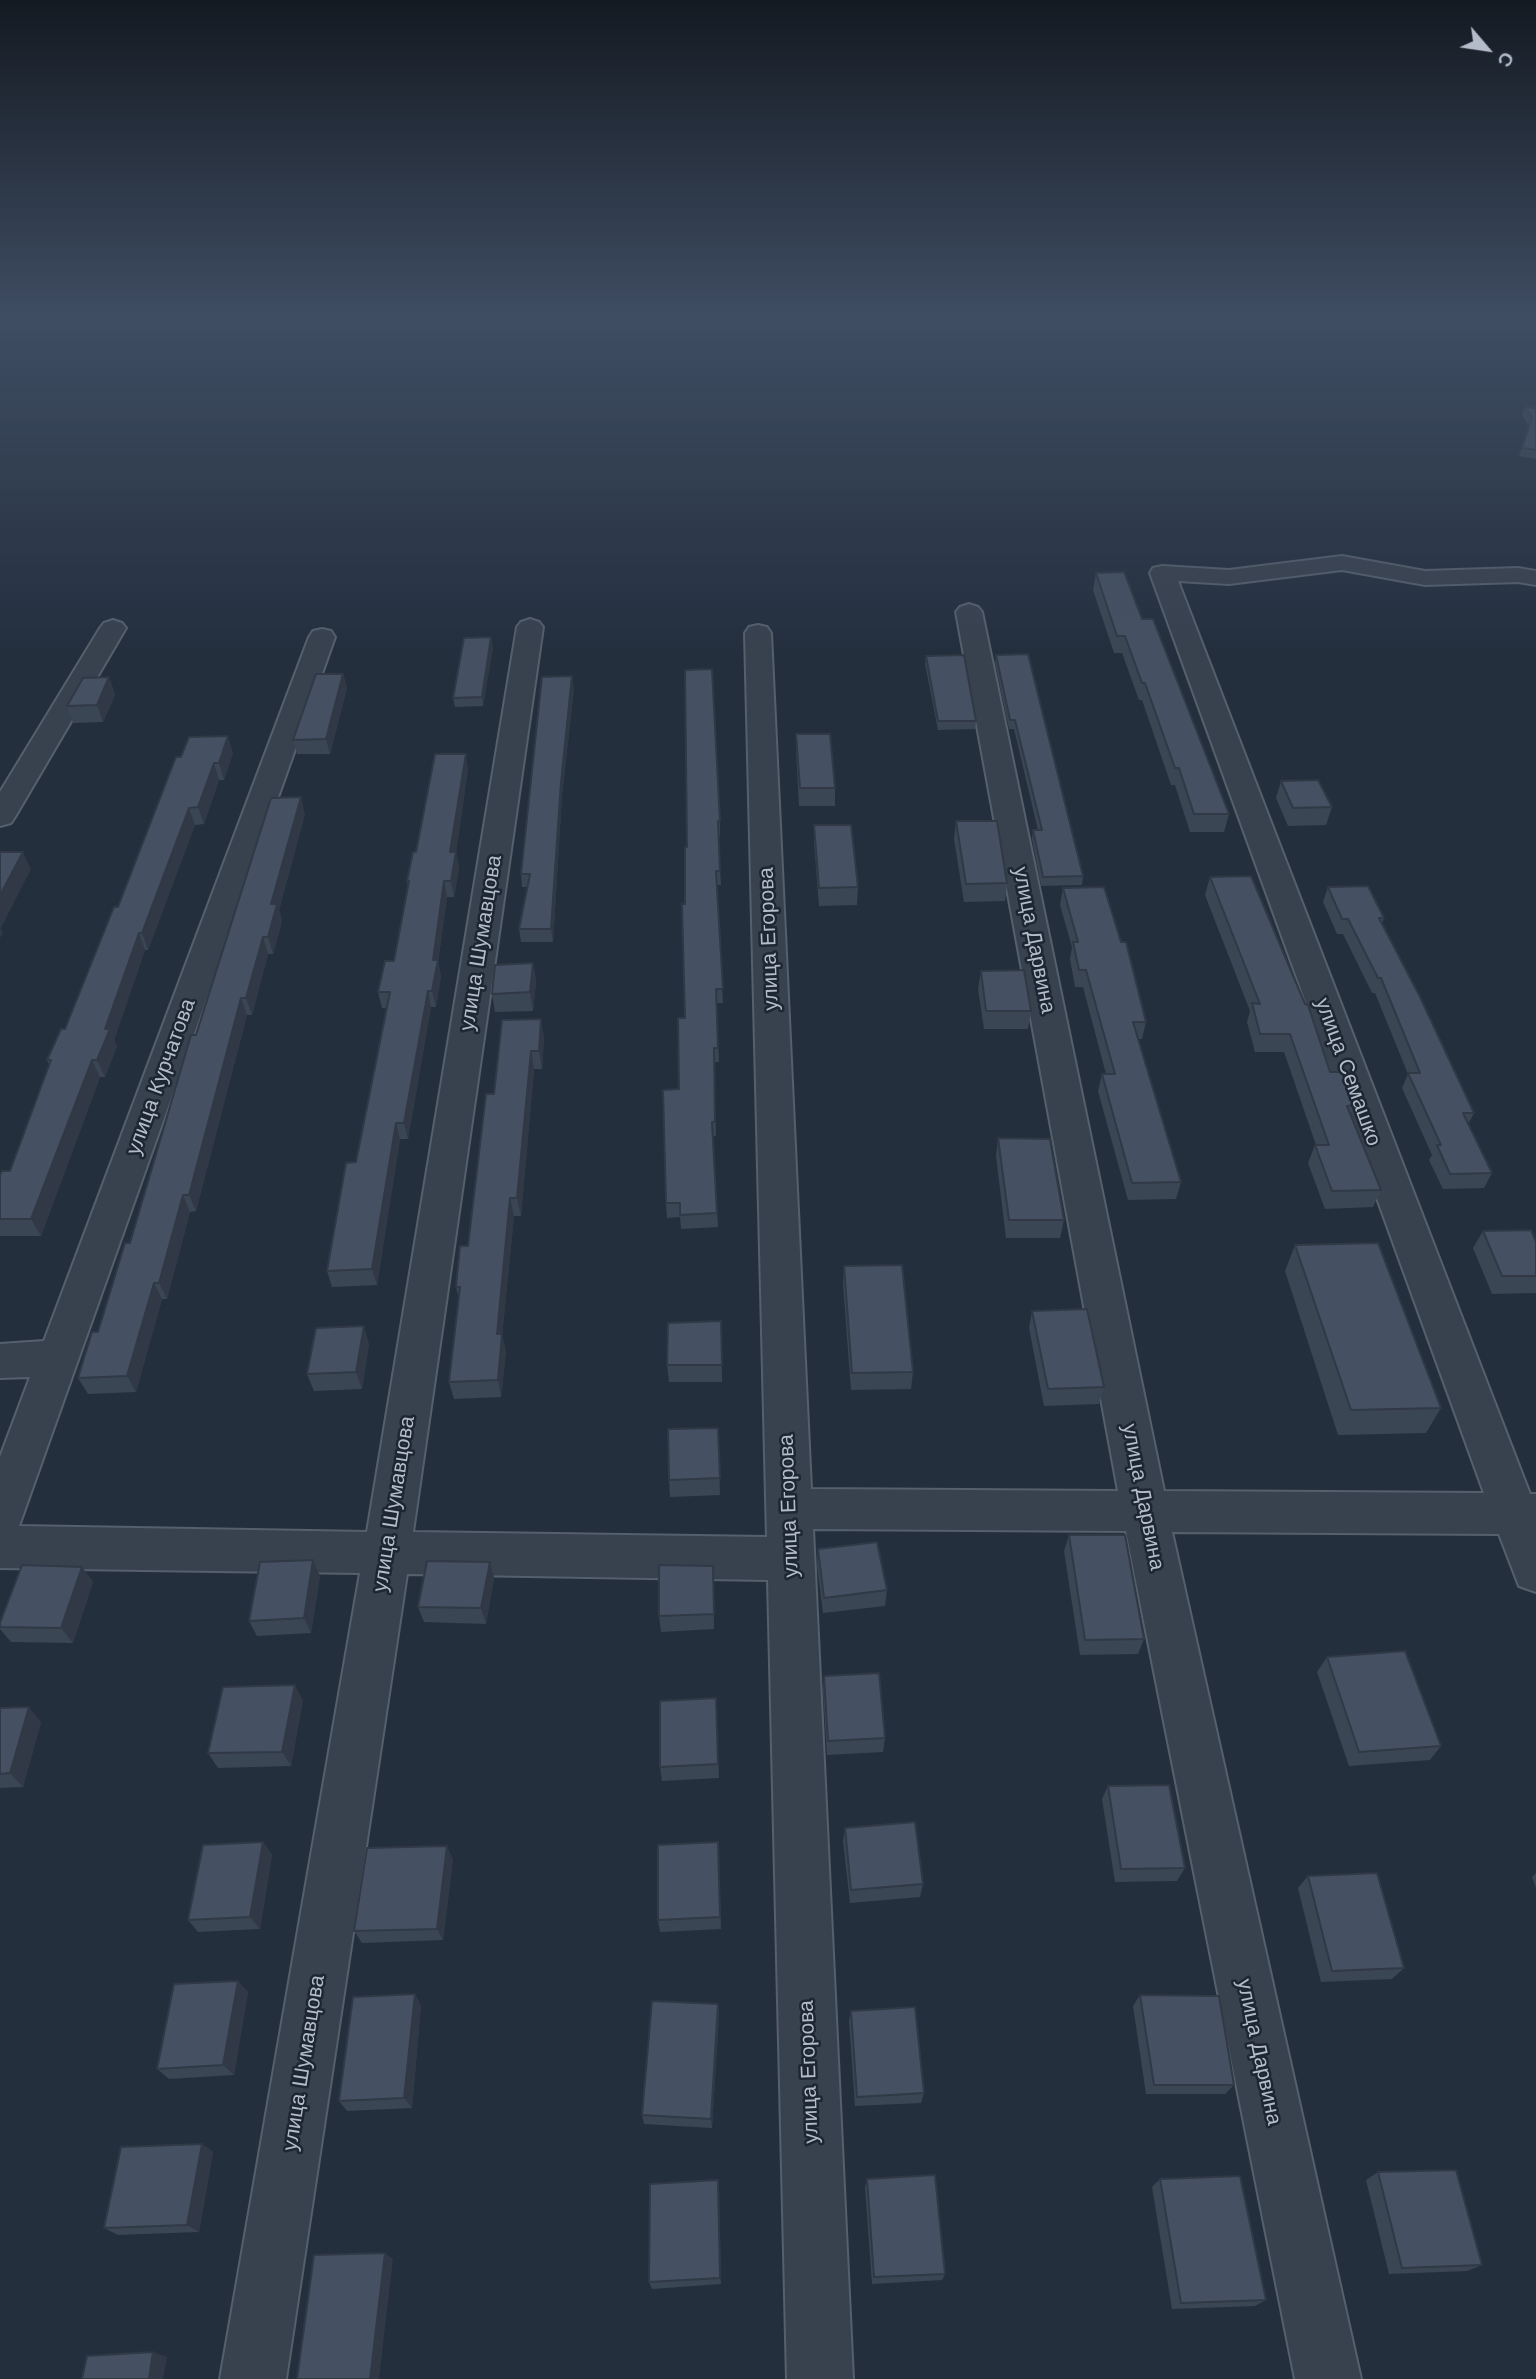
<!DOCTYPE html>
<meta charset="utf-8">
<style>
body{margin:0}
#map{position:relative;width:1536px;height:2379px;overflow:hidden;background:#242f3e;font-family:"Work Sans",sans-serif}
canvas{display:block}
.north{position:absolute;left:1452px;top:14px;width:70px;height:70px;-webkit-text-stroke:5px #1d2633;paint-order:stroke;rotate:119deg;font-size:19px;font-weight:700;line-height:28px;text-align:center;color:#b4bcc9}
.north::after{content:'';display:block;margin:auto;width:24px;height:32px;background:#b4bcc9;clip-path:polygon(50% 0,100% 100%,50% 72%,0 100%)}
</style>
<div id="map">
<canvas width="1536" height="2379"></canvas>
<div class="north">С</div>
</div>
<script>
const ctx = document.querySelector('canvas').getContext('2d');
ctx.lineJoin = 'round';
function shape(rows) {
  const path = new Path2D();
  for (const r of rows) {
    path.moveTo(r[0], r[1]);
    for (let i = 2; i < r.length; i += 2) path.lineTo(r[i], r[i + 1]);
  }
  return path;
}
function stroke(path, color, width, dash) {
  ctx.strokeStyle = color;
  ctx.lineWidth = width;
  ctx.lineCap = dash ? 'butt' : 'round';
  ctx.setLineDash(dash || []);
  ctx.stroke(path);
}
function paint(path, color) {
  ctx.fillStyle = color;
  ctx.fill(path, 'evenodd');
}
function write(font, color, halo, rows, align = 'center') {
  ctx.font = font + ' "Work Sans",sans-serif';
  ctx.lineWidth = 5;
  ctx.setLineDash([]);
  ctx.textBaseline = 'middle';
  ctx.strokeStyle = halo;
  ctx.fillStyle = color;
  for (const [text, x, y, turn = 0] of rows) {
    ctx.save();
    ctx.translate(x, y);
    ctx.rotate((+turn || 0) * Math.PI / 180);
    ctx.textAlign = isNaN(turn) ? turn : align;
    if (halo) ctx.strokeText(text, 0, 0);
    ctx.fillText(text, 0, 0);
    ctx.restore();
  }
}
const minor = shape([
 [1342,556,1425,571,1518,568,1536,571,1536,585,1518,582,1425,585,1342,570,1229,584,1178,581,1530,1494,1536,1494,1536,1592,1519,1586,1499,1534,1172,1532,1361,2379,1295,2379,1126,1531,813,1529,853,2379,787,2379,768,1580,407,1574,286,2379,220,2379,360,1573,0,1568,0,1457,30,1377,0,1378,0,1344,44,1341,309,637,313,631,322,629,331,631,335,637,19,1526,367,1532,517,627,521,622,530,619,539,622,543,627,413,1532,767,1537,745,633,749,627,758,625,767,627,771,633,811,1489,1118,1491,956,612,960,607,969,604,978,607,982,612,1164,1491,1484,1493,1150,573,1153,568,1162,566,1229,570,1342,556],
 [113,620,122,623,126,628,15,817,11,823,0,826,0,792,100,628,104,623,113,620]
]);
stroke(minor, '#565f6c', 4);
paint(minor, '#38414e');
paint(shape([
 [1525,407,1536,408,1536,459,1519,456,1529,426,1522,415],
 [1096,573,1142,619,1229,814,1224,832,1190,832,1175,785,1171,785,1142,700,1139,700,1122,653,1114,653,1093,590],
 [493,646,483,706,455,707,453,698],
 [996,655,1083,876,1082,885,1041,886,1032,839,1033,830,1038,830,1014,729,1009,729,995,663],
 [926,656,976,721,975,729,938,730,925,664],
 [685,670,720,821,720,836,718,836,721,885,717,885,723,1003,717,1003,719,1062,714,1062,716,1136,713,1136,718,1227,681,1229,680,1217,667,1218,666,1203,679,1089,685,1018,685,904,687,847],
 [343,674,347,688,330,754,297,754,293,740],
 [109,677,115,695,103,722,73,723,67,706],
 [574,689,562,795,553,942,521,942,519,929,527,887,522,887,521,874],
 [796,734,835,788,835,806,799,806,796,752],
 [233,753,224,780,219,780,204,824,195,825,148,950,145,950,114,1040,117,1046,105,1077,100,1077,41,1236,0,1236,0,1175,10,1171,49,1065,47,1060,65,1029,118,907,176,757],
 [468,769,456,852,459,868,454,897,447,897,438,962,441,976,436,1007,431,1007,408,1139,400,1139,377,1285,332,1287,327,1271,356,1162,386,1008,382,1008,378,992,394,961,408,888,407,881],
 [1281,781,1332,807,1326,825,1288,826,1276,798],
 [305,814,279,910,282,921,273,954,268,954,252,1015,247,1015,196,1211,190,1212,167,1299,162,1299,136,1392,88,1394,78,1378,98,1332,130,1243,196,1035],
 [956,821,1007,883,1005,901,964,902,954,839],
 [814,825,858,887,857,905,819,906,814,843],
 [1210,877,1330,1072,1354,1105,1350,1115,1381,1190,1373,1207,1325,1209,1308,1163,1315,1145,1316,1145,1284,1052,1255,1052,1247,1022,1250,1011,1205,895],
 [1328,887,1384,918,1382,924,1474,1113,1468,1124,1492,1173,1484,1188,1443,1189,1429,1160,1432,1155,1402,1088,1408,1074,1375,993,1372,993,1343,934,1337,934,1323,902],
 [1063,888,1146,1022,1142,1039,1138,1039,1181,1182,1176,1199,1128,1200,1098,1091,1102,1074,1106,1074,1083,987,1075,987,1070,959,1072,947,1060,905],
 [533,963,536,981,533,1011,495,1012,492,994],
 [981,971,1031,1011,1028,1029,984,1029,978,989],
 [544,1037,542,1069,534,1069,521,1216,514,1216,502,1336,506,1351,501,1397,454,1399,449,1382,459,1299,456,1287,468,1246,494,1094],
 [998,1138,1064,1220,1060,1238,1006,1238,996,1156],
 [1483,1231,1536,1242,1536,1293,1492,1294,1473,1248],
 [1295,1245,1441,1408,1426,1433,1338,1435,1285,1271],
 [844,1266,913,1372,911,1389,851,1390,843,1284],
 [1032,1311,1104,1387,1099,1404,1044,1406,1029,1328],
 [721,1321,722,1382,669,1382,667,1365],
 [369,1344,362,1389,314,1391,307,1374],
 [718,1428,720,1495,670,1497,669,1480],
 [1069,1535,1144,1639,1138,1654,1080,1655,1064,1551],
 [818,1549,887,1590,885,1606,823,1613,817,1565],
 [490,1562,494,1578,486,1624,424,1622,418,1607],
 [713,1566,714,1629,661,1632,659,1616],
 [82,1567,93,1582,73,1643,11,1642,0,1629,0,1623],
 [320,1576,311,1633,257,1636,249,1621],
 [1327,1657,1441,1746,1430,1760,1349,1766,1317,1672],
 [824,1676,885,1738,883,1752,827,1755,823,1691],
 [716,1698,719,1778,662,1781,660,1767],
 [303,1700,291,1766,218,1768,208,1753],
 [0,1708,41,1722,23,1787,0,1788],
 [1108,1786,1185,1868,1177,1881,1115,1882,1102,1799],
 [845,1828,923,1884,920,1897,850,1903,843,1841],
 [263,1842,272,1855,260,1929,198,1932,188,1920],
 [719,1855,721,1929,660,1932,658,1920],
 [453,1859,443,1940,362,1943,354,1931],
 [1536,1873,1536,1888,1532,1877],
 [1308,1876,1404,1968,1392,1979,1321,1982,1298,1888],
 [238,1981,248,1992,234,2075,169,2079,157,2069],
 [1140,1995,1234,2085,1225,2094,1146,2094,1133,2006],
 [718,2004,719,2015,712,2128,644,2124,642,2115],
 [421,2005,412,2108,347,2111,339,2101],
 [851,2011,924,2093,921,2103,855,2106,849,2021],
 [202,2144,213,2152,199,2232,118,2235,104,2228],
 [1378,2172,1482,2265,1467,2271,1389,2274,1366,2180],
 [867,2179,945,2274,942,2280,872,2284,865,2187],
 [1160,2179,1266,2300,1255,2306,1172,2309,1152,2187],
 [719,2188,721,2284,652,2289,649,2282]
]), '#3b4654');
paint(shape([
 [491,637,493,646,483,706,482,697],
 [343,674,347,688,330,754,326,739],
 [572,676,574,689,562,795,553,942,551,929,561,782],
 [109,677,115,695,103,722,97,705],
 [228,736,233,753,224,780,219,763],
 [466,754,468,769,455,858,456,852,459,868,454,897,451,881,450,852],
 [214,763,219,780,204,824,198,807],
 [301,797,305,814,279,910,282,921,273,954,268,937,271,904],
 [189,808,195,825,148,950,142,933],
 [23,852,31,869,1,928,3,933,0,938,0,895],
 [444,881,447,897,438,962,441,976,436,1007,432,991,433,960],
 [139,933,145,950,114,1040,117,1046,105,1077,97,1060,105,1029],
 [263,937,268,954,252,1015,246,998],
 [533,963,536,981,533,1011,530,992],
 [428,991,431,1007,408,1139,404,1123],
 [241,998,247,1015,196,1211,189,1195],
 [541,1019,544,1037,542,1069,539,1051],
 [531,1051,534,1069,521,1216,517,1198],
 [92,1060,100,1077,41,1236,31,1219],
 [396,1123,400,1139,377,1285,372,1269],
 [183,1195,190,1212,167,1299,159,1283],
 [510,1198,514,1216,502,1336,506,1351,501,1397,498,1380,497,1334],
 [154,1283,162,1299,136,1392,127,1376],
 [364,1326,369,1344,362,1389,356,1372],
 [313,1560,320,1576,311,1633,304,1618],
 [490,1562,494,1578,486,1624,481,1608],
 [82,1567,93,1582,73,1643,61,1628],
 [295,1685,303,1700,291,1766,282,1752],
 [29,1707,41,1722,23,1787,10,1773],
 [263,1842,272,1855,260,1929,250,1917],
 [447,1846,453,1859,443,1940,437,1929],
 [238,1981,248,1992,234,2075,223,2065],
 [415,1994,421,2005,412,2108,404,2098],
 [718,2004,719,2015,712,2128,711,2119],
 [202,2144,213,2152,199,2232,187,2225],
 [718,2180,719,2188,721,2284,720,2278],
 [385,2253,393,2259,379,2379,370,2379],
 [153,2352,167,2357,163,2379,149,2379]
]), '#303945');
const building = shape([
 [1525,407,1536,408,1536,450,1522,448,1532,418,1525,407],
 [1124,572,1142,619,1153,619,1229,814,1194,814,1179,768,1175,768,1145,683,1142,683,1125,636,1117,636,1096,573,1124,572],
 [491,637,482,697,453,698,464,638,491,637],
 [1028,654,1083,876,1043,877,1033,830,1042,830,1015,720,1010,720,996,655,1028,654],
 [964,655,976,721,938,721,926,656,964,655],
 [712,669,720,821,718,821,720,871,716,871,723,989,716,989,718,1048,714,1048,715,1122,712,1122,717,1213,680,1215,680,1203,666,1203,663,1090,679,1089,678,1018,685,1018,682,904,685,904,685,847,687,847,685,670,712,669],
 [316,674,343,674,326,739,293,740,316,674],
 [572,676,561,782,551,929,519,929,530,874,521,874,542,677,572,676],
 [109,677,97,705,67,706,83,678,109,677],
 [796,734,830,734,835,788,800,788,796,734],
 [228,736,219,763,214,763,198,807,189,808,142,933,139,933,105,1029,110,1029,97,1060,92,1060,31,1219,0,1219,0,1175,2,1171,10,1171,51,1060,47,1060,61,1029,65,1029,114,907,118,907,176,757,181,757,189,737,228,736],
 [435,754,466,754,450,852,456,852,451,881,444,881,433,960,438,960,432,991,428,991,404,1123,396,1123,372,1269,327,1271,346,1163,356,1162,390,992,378,992,385,961,394,961,409,881,407,881,413,852,416,852,435,754],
 [1318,780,1332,807,1293,808,1281,781,1318,780],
 [301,797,271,904,277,904,268,937,263,937,246,998,241,998,189,1195,183,1195,159,1283,154,1283,127,1376,78,1378,92,1332,98,1332,125,1243,130,1243,191,1035,196,1035,271,798,301,797],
 [956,821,997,821,1007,883,966,884,956,821],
 [814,825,851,825,858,887,819,888,814,825],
 [0,852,23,852,0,895,0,852],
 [1251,876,1305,1004,1308,1005,1330,1072,1342,1072,1354,1105,1347,1106,1381,1190,1332,1191,1315,1145,1329,1145,1290,1034,1260,1034,1252,1003,1260,1004,1210,877,1251,876],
 [1368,886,1384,918,1379,918,1420,997,1474,1113,1463,1113,1492,1173,1450,1174,1437,1145,1441,1145,1408,1073,1420,1073,1381,978,1378,978,1348,919,1342,919,1328,887,1368,886],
 [1104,887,1121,942,1126,942,1146,1022,1133,1022,1181,1182,1132,1183,1102,1074,1115,1074,1086,970,1079,970,1073,942,1078,942,1063,888,1104,887],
 [533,963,530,992,492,994,495,965,533,963],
 [1024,970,1031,1011,986,1011,981,971,1024,970],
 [541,1019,539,1051,531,1051,517,1198,510,1198,497,1334,502,1334,498,1380,449,1382,460,1287,456,1287,460,1246,468,1246,486,1094,494,1094,502,1020,541,1019],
 [998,1138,1050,1139,1064,1220,1009,1220,998,1138],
 [1531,1230,1536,1242,1536,1276,1502,1276,1483,1231,1531,1230],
 [1378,1243,1441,1408,1351,1410,1295,1245,1378,1243],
 [902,1265,913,1372,852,1373,844,1266,902,1265],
 [1087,1309,1104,1387,1048,1389,1032,1311,1087,1309],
 [721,1321,722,1365,667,1365,668,1323,721,1321],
 [364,1326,356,1372,307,1374,316,1328,364,1326],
 [718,1428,720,1478,669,1480,668,1429,718,1428],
 [1069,1535,1125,1535,1144,1639,1085,1640,1069,1535],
 [877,1542,887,1590,824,1598,818,1549,877,1542],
 [313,1560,304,1618,249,1621,260,1562,313,1560],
 [427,1561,490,1562,481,1608,418,1607,427,1561],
 [22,1565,82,1567,61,1628,0,1627,0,1623,22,1565],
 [659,1565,713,1566,714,1614,659,1616,659,1565],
 [1405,1651,1441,1746,1359,1752,1327,1657,1405,1651],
 [879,1673,885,1738,828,1741,824,1676,879,1673],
 [295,1685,282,1752,208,1753,223,1687,295,1685],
 [716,1698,718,1764,660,1767,660,1701,716,1698],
 [29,1707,10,1773,0,1774,0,1708,29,1707],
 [1169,1785,1185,1868,1121,1869,1108,1786,1169,1785],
 [915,1822,923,1884,851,1890,845,1828,915,1822],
 [263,1842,250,1917,188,1920,203,1845,263,1842],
 [718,1842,720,1917,658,1920,658,1845,718,1842],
 [447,1846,437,1929,354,1931,367,1848,447,1846],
 [1377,1873,1404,1968,1332,1971,1308,1876,1377,1873],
 [238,1981,223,2065,157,2069,174,1984,238,1981],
 [415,1994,404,2098,339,2101,353,1997,415,1994],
 [1140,1995,1219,1996,1234,2085,1154,2085,1140,1995],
 [652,2001,718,2004,711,2119,642,2115,652,2001],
 [915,2007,924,2093,857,2097,851,2011,915,2007],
 [202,2144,187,2225,104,2228,121,2147,202,2144],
 [1456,2170,1482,2265,1402,2268,1378,2172,1456,2170],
 [935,2175,945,2274,874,2277,867,2179,935,2175],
 [1240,2176,1266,2300,1181,2303,1160,2179,1240,2176],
 [718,2180,720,2278,649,2282,650,2184,718,2180],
 [385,2253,370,2379,297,2379,314,2255,385,2253],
 [153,2352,149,2379,82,2379,87,2356,153,2352]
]);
paint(building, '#455162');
stroke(building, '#303945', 2);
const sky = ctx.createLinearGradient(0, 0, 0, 652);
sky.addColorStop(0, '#141a22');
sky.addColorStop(0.49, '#3f4d63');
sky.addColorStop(1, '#3f4d6300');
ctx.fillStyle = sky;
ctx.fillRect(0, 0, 1536, 652);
write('21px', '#b4bcc9', '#1d2633', [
 ["улица Егорова",769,939,-92],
 ["улица Дарвина",1034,940,79],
 ["улица Шумавцова",481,943,-81],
 ["улица Семашко",1348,1072,70],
 ["улица Курчатова",161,1077,-70],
 ["улица Дарвина",1143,1497,79],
 ["улица Шумавцова",394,1504,-81],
 ["улица Егорова",789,1506,-92],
 ["улица Дарвина",1259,2052,78],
 ["улица Шумавцова",304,2063,-81],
 ["улица Егорова",809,2072,-92]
]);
</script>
